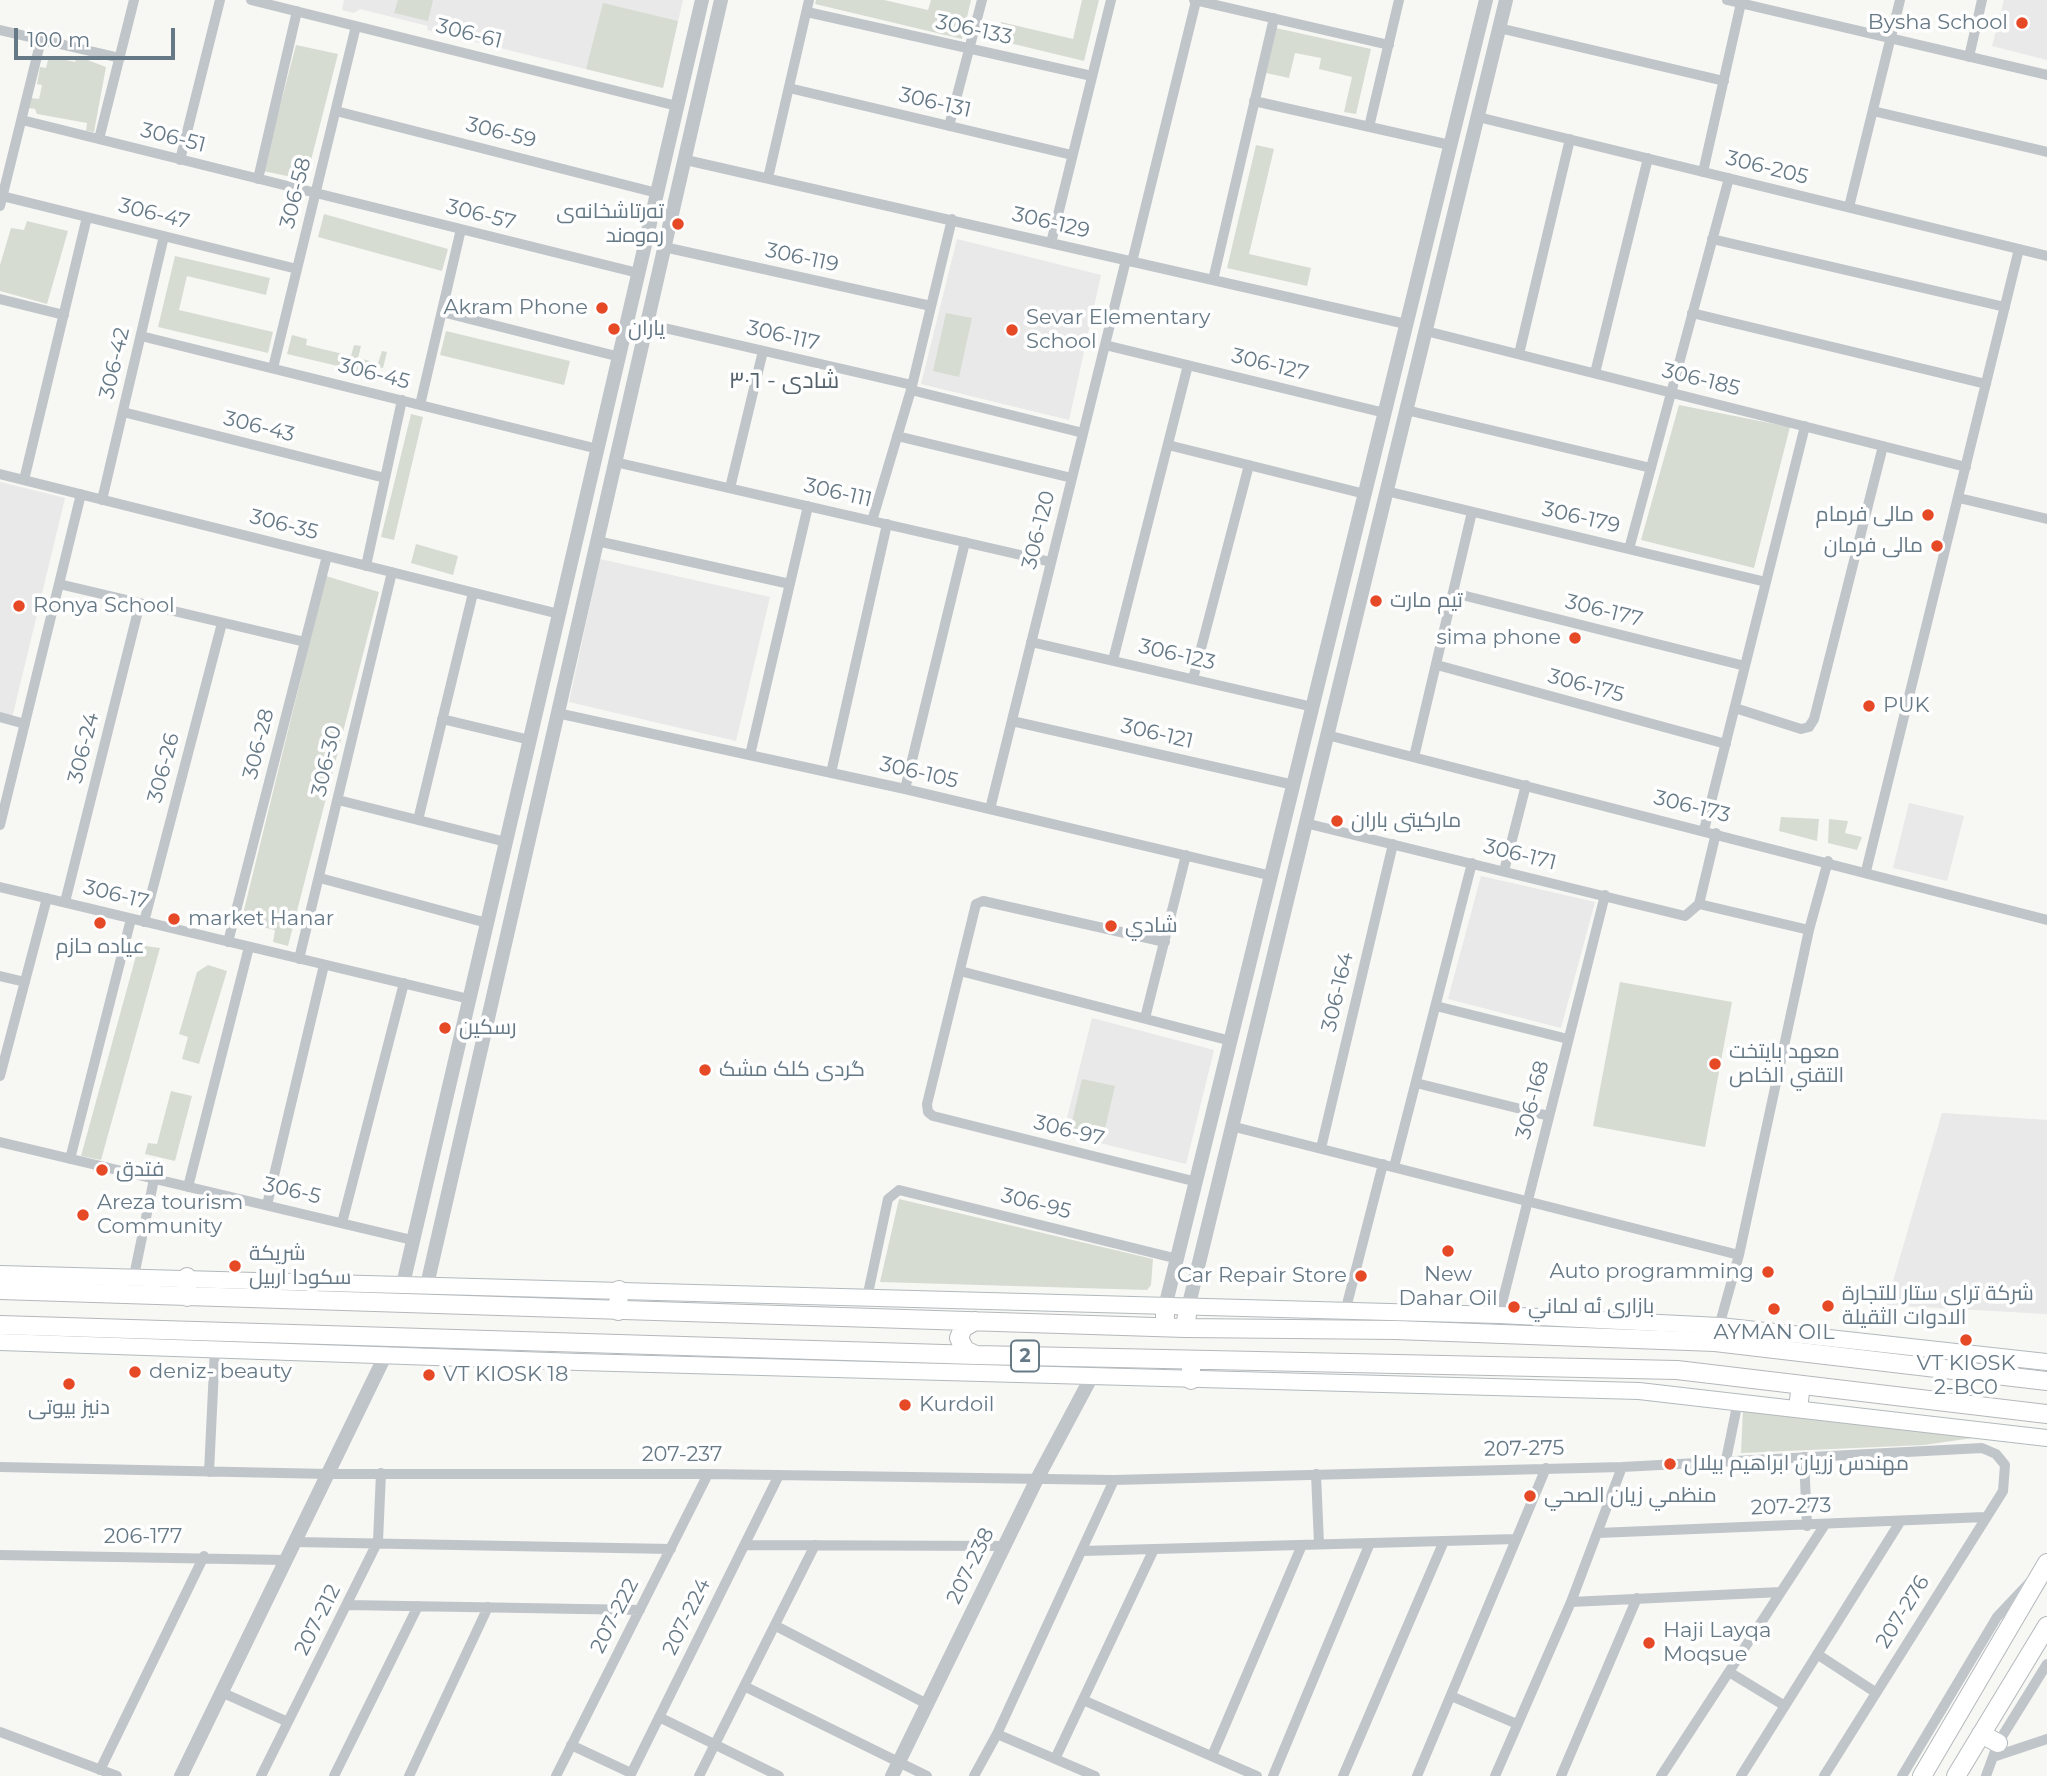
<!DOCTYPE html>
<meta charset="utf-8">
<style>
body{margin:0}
#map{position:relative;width:2047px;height:1776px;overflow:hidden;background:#f7f7f4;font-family:Montserrat,sans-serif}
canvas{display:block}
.scale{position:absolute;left:14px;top:28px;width:161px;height:32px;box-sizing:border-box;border:4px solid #667986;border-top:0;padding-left:9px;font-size:21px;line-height:24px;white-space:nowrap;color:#667986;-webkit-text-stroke:5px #fff;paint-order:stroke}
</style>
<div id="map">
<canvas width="2047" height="1776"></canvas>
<div class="scale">100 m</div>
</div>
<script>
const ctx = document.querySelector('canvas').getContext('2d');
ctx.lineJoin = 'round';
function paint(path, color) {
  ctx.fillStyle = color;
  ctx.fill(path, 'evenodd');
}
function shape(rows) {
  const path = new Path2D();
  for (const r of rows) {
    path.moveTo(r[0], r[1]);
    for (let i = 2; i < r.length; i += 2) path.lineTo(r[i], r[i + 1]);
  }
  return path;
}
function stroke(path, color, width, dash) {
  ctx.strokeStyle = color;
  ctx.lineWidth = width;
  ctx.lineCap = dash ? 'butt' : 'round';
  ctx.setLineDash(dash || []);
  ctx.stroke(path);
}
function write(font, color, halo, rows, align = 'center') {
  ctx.font = font + ' Montserrat,Cairo,sans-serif';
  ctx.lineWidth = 7;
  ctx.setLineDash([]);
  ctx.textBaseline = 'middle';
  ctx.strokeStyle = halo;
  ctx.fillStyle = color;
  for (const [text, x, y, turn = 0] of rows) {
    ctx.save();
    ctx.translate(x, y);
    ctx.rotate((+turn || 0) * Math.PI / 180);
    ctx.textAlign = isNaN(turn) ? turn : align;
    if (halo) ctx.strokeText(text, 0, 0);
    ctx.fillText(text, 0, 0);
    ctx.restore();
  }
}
paint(shape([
 [344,0,683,0,663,88,427,30,428,26,360,9,354,13,342,10],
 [2004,0,2047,0,2047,60,1992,46],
 [957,239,1101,275,1069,420,921,384],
 [0,482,65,498,12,718,0,715],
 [600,559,770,597,736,741,569,702],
 [1909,803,1964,816,1947,881,1893,868],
 [1481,876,1595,902,1561,1028,1448,999],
 [1092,1018,1214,1050,1186,1164,1063,1134],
 [1942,1113,2047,1120,2047,1314,1886,1305]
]), '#e8e9e8');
paint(shape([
 [398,0,433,0,428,21,394,13],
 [816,0,884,0,928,10,931,0,971,0,962,39,815,4],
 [1082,0,1099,0,1084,61,997,40,1001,22,1073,39],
 [603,3,678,21,663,88,586,69],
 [1276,28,1371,49,1356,114,1344,112,1352,77,1319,69,1321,58,1295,53,1289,78,1266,73],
 [296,45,338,54,306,180,263,171],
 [49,56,75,62,77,56,106,67,94,132,86,131,87,123,37,114,35,109,28,108,31,98,39,99,42,85,37,84,40,67,46,68],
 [1256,145,1274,149,1249,254,1311,268,1307,286,1227,268],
 [324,214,448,249,442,271,318,237],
 [27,221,68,231,47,304,0,291,0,265,11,228,24,230],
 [175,256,270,278,266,295,187,276,179,310,273,332,268,353,158,327],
 [946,313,972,318,959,377,933,371],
 [446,331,570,361,564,385,440,355],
 [292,335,307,339,306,345,351,356,354,345,361,346,358,358,378,363,382,351,387,352,383,368,375,366,374,372,368,371,367,376,353,373,354,364,347,363,346,368,287,354],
 [1679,405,1790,427,1754,568,1641,540],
 [411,414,423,417,394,540,381,537],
 [416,544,458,556,453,575,411,563],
 [326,576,379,592,288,946,273,942,275,930,241,922],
 [1781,817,1819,819,1817,841,1779,831],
 [1829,819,1848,821,1845,833,1862,837,1857,850,1828,843],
 [139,945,160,948,101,1160,81,1156],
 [208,965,227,971,199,1064,182,1059,188,1037,179,1034,197,972],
 [1620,982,1732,1002,1705,1147,1593,1126],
 [1082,1079,1115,1086,1102,1141,1069,1134],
 [171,1091,192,1096,175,1161,145,1154,148,1143,157,1144],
 [899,1199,1153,1259,1151,1285,1147,1290,880,1282],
 [1743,1409,1980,1437,1924,1445,1741,1453]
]), '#d7dcd3');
const secondary = shape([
 [0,1274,1499,1315,1720,1326,2047,1362],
 [0,1342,579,1362,1639,1391,2047,1438]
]);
const primary = shape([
 [1981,1734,1998,1743],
 [1922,1776,2047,1563],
 [1956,1776,2047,1626]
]);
const trunk = shape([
 [0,1290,1185,1328,1396,1330,1715,1342,2047,1381],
 [187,1297,187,1277],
 [618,1311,619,1290],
 [975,1321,963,1328,959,1338,965,1350,976,1355],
 [0,1325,976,1355,1677,1370,2047,1414],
 [1165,1327,1165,1307],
 [1185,1328,1188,1308],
 [1191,1380,1191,1360],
 [1798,1408,1801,1385]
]);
stroke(secondary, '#b3b9bd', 18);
stroke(primary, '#b4b9bd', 20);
stroke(trunk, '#b4b8bb', 20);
stroke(shape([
 [251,0,677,106],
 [1194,0,1389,45],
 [1727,0,2047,75],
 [807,12,1092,76],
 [1499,28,1724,81],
 [0,30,120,58],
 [1969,57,1982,0],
 [789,88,1072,155],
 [1254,101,1450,145],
 [336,111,657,193],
 [1873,111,2047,152],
 [1478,117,2047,256],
 [22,120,638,273],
 [949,126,982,0],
 [1369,127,1399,0],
 [99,139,134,0],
 [180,160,220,0],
 [686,160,1406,324],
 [1703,172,1741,3],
 [768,178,809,0],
 [258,179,297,11],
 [2,196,297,269],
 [0,206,41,40],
 [1849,207,1900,0],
 [1712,239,2005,307],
 [1051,243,1111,0],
 [664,247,931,306],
 [1132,262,1196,1],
 [1213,280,1274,18],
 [0,299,64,315],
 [442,312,620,357],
 [1692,313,1986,384],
 [647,324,912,385],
 [1426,331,1966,467],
 [141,336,598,449],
 [1105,345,1385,413],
 [1519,354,1570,139],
 [273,368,356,26],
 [1595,373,1648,158],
 [911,390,1083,433],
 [420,405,461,229],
 [1406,410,1651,468],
 [123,412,385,478],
 [897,436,1072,478],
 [1168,445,1365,494],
 [615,462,1051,562],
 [0,474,559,614],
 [24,480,87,217],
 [730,488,763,351],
 [1386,491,1766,582],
 [1959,498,2047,519],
 [102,500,164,236],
 [872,521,911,390,952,219],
 [597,541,790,584],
 [1629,549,1729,178],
 [366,566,402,400],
 [59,584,305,642],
 [1454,593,1745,666],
 [1031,642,1313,707],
 [1113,660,1188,365],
 [1437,665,1726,744],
 [1193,679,1249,465],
 [1735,708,1801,729,1809,727,1814,719,1883,446],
 [557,713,905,789,1272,876],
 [0,717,25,724],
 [442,719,530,740],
 [1012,721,1294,785],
 [1327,735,2047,920],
 [750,755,808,506],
 [1414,757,1472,512],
 [831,773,887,524],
 [905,789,965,542],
 [338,800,506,842],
 [990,809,1126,260],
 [418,820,473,593],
 [1305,823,1685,916,1699,904,1716,833],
 [0,825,81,494],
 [1704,830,1805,426],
 [1504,871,1526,785],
 [1866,871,2019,249],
 [320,878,487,923],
 [0,887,469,999],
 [65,902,140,603],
 [1699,904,1809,930],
 [144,922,222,623],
 [228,942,327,556],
 [1165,942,983,901,976,904,927,1104,928,1112,933,1116,1197,1182],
 [299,959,392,572],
 [960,971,1231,1041],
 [0,976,25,982],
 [1436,1006,1568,1039],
 [1145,1018,1186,855],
 [0,1076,47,898],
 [1416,1083,1549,1116],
 [1231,1126,1739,1255],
 [0,1142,412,1240],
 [1321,1148,1393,844],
 [70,1159,131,919],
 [1394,1167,1472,863],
 [188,1187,249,947],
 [267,1205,324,965],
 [342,1223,404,983],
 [134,1276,154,1179],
 [867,1298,888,1199,899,1190,1178,1259],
 [1345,1312,1383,1164],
 [1499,1315,1605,895],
 [1718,1330,1739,1255,1809,930,1828,861],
 [1804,1457,1807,1526],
 [1726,1460,1738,1401],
 [0,1467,328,1474,708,1474,1114,1480,1622,1467,1982,1448,1996,1454,2005,1465,2003,1491,1824,1776],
 [209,1472,215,1348],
 [1316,1474,1319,1544],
 [1598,1533,1985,1517],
 [295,1542,671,1549],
 [745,1545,1004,1546],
 [1082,1551,1516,1539],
 [0,1555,286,1560],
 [1571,1602,1781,1592],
 [347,1605,640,1610],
 [776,1626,927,1704],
 [1817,1654,1875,1692],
 [1729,1672,1785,1706],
 [746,1687,927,1776],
 [221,1692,288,1722],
 [1451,1696,1517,1724],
 [1083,1700,1257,1776],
 [659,1717,779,1776],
 [0,1732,117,1776],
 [997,1734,1095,1776],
 [571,1745,631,1773],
 [1212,1756,1302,1545],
 [1993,1757,2047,1739],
 [1055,1759,1154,1549],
 [100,1770,204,1556],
 [261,1776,378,1541,381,1473],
 [334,1776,418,1606],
 [409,1776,488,1607],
 [556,1776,708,1474],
 [630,1776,779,1475],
 [699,1776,815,1545],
 [974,1776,997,1734,1114,1480],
 [1273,1776,1370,1543],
 [1343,1776,1444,1541],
 [1417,1776,1546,1468],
 [1495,1776,1571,1602,1622,1467],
 [1561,1776,1637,1598],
 [1661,1776,1824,1526],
 [1741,1776,1900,1522],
 [1902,1776,1997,1617,2031,1581],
 [1986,1776,1998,1743,2047,1664]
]), '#c0c5c9', 10);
stroke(shape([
 [403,1284,702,0],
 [427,1285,721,0],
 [1165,1307,1486,0],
 [1188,1308,1506,0],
 [181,1776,386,1354],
 [892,1776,1037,1479,1092,1376]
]), '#c0c5c9', 14);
stroke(secondary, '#fff', 16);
stroke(primary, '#fff', 18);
stroke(trunk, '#fff', 18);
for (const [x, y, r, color] of [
 [2022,23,7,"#e64926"],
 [678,224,7,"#e64926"],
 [602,308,7,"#e64926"],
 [614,329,7,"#e64926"],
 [1012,330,7,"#e64926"],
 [1928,515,7,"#e64926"],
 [1937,546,7,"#e64926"],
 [1376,601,7,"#e64926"],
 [19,606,7,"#e64926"],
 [1575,638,7,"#e64926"],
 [1869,706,7,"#e64926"],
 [1337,821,7,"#e64926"],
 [174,919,7,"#e64926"],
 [100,923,7,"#e64926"],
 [1111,926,7,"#e64926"],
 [445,1028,7,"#e64926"],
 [1715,1064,7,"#e64926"],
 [705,1070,7,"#e64926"],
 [102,1170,7,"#e64926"],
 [83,1215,7,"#e64926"],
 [1448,1251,7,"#e64926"],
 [235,1266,7,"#e64926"],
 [1768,1272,7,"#e64926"],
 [1361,1276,7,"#e64926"],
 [1828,1306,7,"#e64926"],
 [1514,1307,7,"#e64926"],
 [1774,1309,7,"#e64926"],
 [1966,1340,7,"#e64926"],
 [135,1372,7,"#e64926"],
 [429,1375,7,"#e64926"],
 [69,1384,7,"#e64926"],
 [905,1405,7,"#e64926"],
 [1670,1464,7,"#e64926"],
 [1530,1496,7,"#e64926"],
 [1649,1643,7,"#e64926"]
]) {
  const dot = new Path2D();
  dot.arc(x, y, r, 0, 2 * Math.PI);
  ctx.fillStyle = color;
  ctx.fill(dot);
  stroke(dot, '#fff', 2.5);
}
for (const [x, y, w] of [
 [1025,1356,28]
]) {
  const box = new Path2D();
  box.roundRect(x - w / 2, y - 15.5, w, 31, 5);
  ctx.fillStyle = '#fff';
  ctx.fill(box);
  stroke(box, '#667986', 2);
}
write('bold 19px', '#667986', null, [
 ["2",1025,1356]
]);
write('21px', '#667986', '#fff', [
 ["Bysha School",2008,23,"right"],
 ["ته‌رتاشخانه‌ی",664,212,"right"],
 ["ره‌وه‌ند",664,236,"right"],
 ["Akram Phone",588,308,"right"],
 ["Sevar Elementary",1026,318],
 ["School",1026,342],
 ["یاران",628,329],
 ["مالى فرمام",1914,515,"right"],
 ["مالى فرمان",1923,546,"right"],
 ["تيم مارت",1390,601],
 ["Ronya School",33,606],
 ["sima phone",1561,638,"right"],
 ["PUK",1883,706],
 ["ماركيتى باران",1351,821],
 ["market Hanar",188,919],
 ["شادي",1125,926],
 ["عياده حازم",100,947,"center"],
 ["رسکین",459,1028],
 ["معهد بايتخت",1729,1052],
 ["التقني الخاص",1729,1076],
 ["گردی کلک مشک",719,1070],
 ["فتدق",116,1170],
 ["Areza tourism",97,1203],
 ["Community",97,1227],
 ["شريكة",249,1254],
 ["سكودا اربيل",249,1278],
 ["Auto programming",1754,1272,"right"],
 ["New",1448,1275,"center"],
 ["Dahar Oil",1448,1299,"center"],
 ["Car Repair Store",1347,1276,"right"],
 ["شركة ترای ستار للتجارة",1842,1294],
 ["الادوات الثقيلة",1842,1318],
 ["بازارى ئه لماني",1528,1307],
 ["AYMAN OIL",1774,1333,"center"],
 ["VT KIOSK",1966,1364,"center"],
 ["2-BC0",1966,1388,"center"],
 ["deniz- beauty",149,1372],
 ["VT KIOSK 18",443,1375],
 ["Kurdoil",919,1405],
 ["دنيز بيوتى",69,1408,"center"],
 ["مهندس زريان ابراهيم بيلال",1684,1464],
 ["منظمي زيان الصحي",1544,1496],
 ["Haji Layqa",1663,1631],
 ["Moqsue",1663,1655]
], 'left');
write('21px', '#667986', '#fff', [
 ["306-133",974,30,12],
 ["306-61",469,34,14],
 ["306-131",935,103,13],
 ["306-59",501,133,14],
 ["306-51",173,138,14],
 ["306-205",1767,168,14],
 ["306-58",296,193,-76],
 ["306-47",154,214,14],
 ["306-57",481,215,14],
 ["306-129",1051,223,13],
 ["306-119",802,258,12],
 ["306-117",783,336,13],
 ["306-42",115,363,-77],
 ["306-127",1270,365,14],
 ["306-45",374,374,14],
 ["306-185",1701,380,14],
 ["306-43",259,427,14],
 ["306-111",838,493,13],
 ["306-179",1581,518,13],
 ["306-35",284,525,14],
 ["306-120",1039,530,-76],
 ["306-177",1604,611,14],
 ["306-123",1177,655,13],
 ["306-175",1586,686,15],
 ["306-121",1157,734,13],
 ["306-28",259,744,-76],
 ["306-24",84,748,-76],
 ["306-30",327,761,-77],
 ["306-26",164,768,-75],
 ["306-105",919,773,13],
 ["306-173",1692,807,14],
 ["306-171",1520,855,14],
 ["306-17",116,895,14],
 ["306-164",1338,992,-77],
 ["306-168",1533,1100,-76],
 ["306-97",1069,1131,14],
 ["306-5",292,1191,13],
 ["306-95",1036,1204,14],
 ["207-275",1524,1449,-1],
 ["207-237",682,1455],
 ["207-273",1791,1507,-2],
 ["206-177",143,1537],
 ["207-238",971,1566,-64],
 ["207-276",1903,1612,-58],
 ["207-222",615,1616,-63],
 ["207-224",687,1617,-64],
 ["207-212",318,1620,-63]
]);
write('23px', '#54626b', '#fff', [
 ["شادی - ٣٠٦",784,381]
]);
</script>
